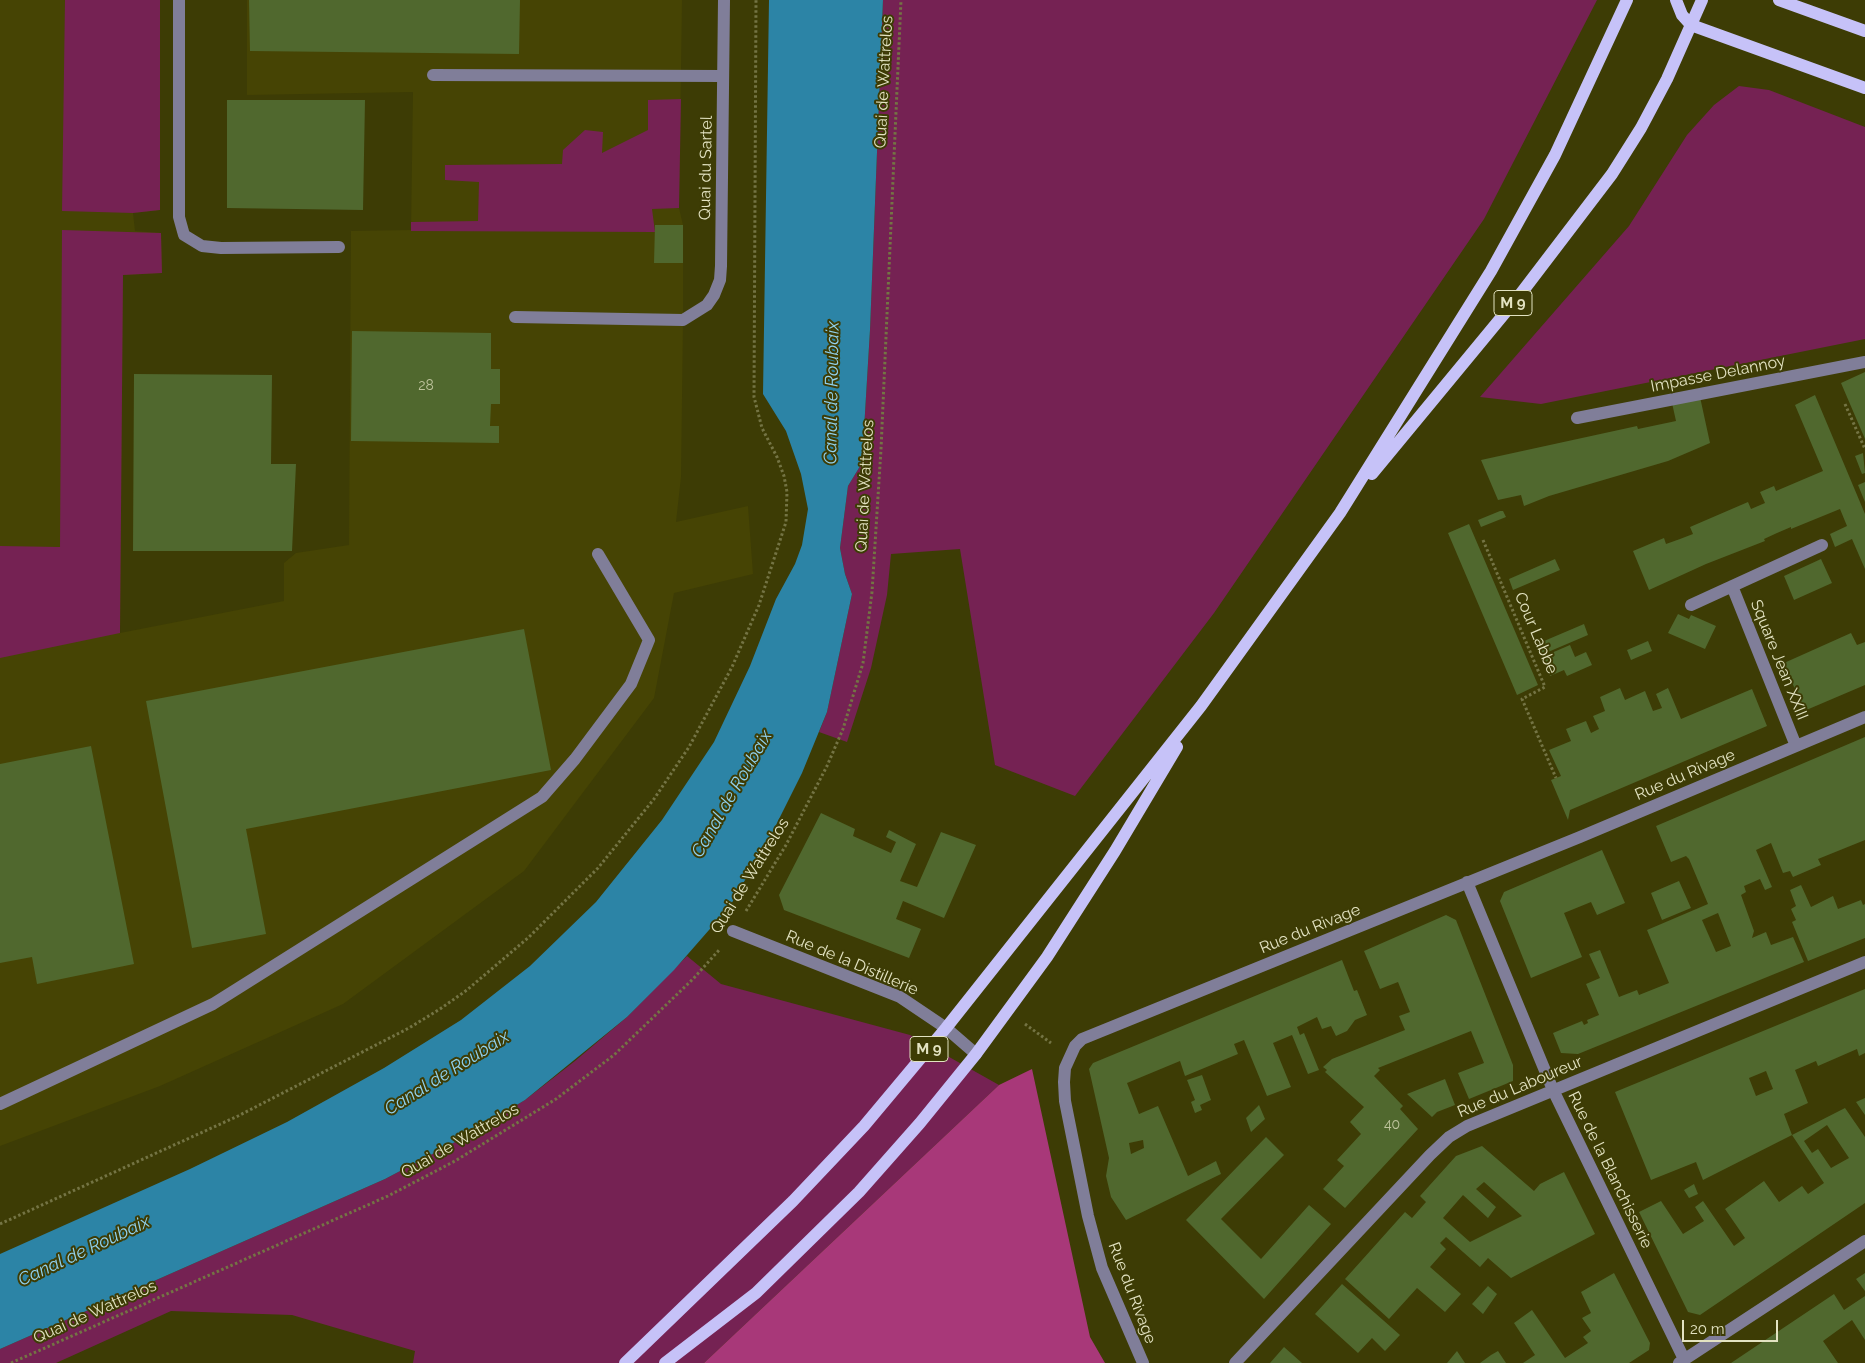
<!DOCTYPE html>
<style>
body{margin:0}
#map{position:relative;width:1865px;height:1363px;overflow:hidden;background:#3d3c05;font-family:Raleway,sans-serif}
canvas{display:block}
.scale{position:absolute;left:1682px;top:1320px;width:96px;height:22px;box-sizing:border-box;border:2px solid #e3e3c2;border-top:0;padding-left:6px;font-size:15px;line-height:18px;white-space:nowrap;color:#e3e3c2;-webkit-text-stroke:4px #3d3c05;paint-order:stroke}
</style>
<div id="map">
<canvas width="1865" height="1363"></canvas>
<div class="scale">20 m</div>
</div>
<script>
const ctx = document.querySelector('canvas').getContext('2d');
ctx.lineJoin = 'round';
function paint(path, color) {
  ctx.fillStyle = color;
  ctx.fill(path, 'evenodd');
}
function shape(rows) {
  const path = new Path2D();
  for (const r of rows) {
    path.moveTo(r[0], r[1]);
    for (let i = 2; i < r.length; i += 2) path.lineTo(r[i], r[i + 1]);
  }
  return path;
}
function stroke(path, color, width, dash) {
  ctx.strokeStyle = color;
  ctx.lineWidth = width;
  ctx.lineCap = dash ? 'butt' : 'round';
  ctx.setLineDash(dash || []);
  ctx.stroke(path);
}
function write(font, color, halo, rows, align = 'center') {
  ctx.font = font + ' Raleway,sans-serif';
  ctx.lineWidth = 4;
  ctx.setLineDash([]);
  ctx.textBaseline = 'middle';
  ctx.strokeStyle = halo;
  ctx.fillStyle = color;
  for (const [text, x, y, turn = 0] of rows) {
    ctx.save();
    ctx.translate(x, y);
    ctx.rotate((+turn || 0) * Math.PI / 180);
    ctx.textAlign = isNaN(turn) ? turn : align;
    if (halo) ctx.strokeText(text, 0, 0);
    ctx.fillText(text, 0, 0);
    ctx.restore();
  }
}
paint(shape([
 [0,0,160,0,160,210,133,213,135,231,161,233,162,273,123,275,120,633,284,601,284,563,296,553,349,545,351,231,411,230,413,92,247,95,247,0,682,0,679,208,683,225,683,320,681,477,676,522,748,506,753,574,674,593,654,698,524,871,343,1004,160,1086,0,1146]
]), '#464404');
paint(shape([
 [65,0,160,0,160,210,133,213,62,211],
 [883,0,1597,0,1484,219,1214,613,1075,796,995,765,960,549,891,554,887,595,871,668,847,742,819,732,827,712,852,594,845,574,840,548,848,486,862,463,870,330],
 [1739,86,1769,90,1865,127,1865,339,1541,404,1480,397,1629,226,1687,135,1714,105],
 [681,99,679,208,652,209,655,232,411,231,411,222,478,221,479,182,445,180,445,165,562,164,563,150,585,130,603,132,602,153,648,130,648,100],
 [62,230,161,233,162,273,123,275,120,633,0,658,0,546,60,547],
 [687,956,721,984,910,1035,999,1085,704,1363,413,1363,415,1351,292,1315,171,1311,56,1363,0,1363,0,1349,385,1179,457,1141,525,1100,575,1061,627,1017]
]), '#752253');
paint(shape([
 [1032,1069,1090,1337,1105,1363,704,1363,999,1085]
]), '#a83879');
paint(shape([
 [769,0,883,0,870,330,862,463,848,486,840,548,845,574,852,594,827,712,802,773,771,835,730,906,674,970,627,1017,525,1100,457,1141,385,1179,0,1349,0,1254,190,1169,287,1122,384,1068,461,1020,530,966,596,902,662,820,714,742,750,666,776,599,795,564,802,545,808,509,801,474,786,431,763,394]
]), '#2c84a6');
paint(shape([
 [249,0,520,0,519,54,250,51],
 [227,100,365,100,363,210,227,208],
 [655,225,683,225,683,263,654,263],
 [352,331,491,333,491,369,500,369,500,404,491,404,490,426,499,426,499,443,351,441],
 [1865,372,1865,439,1841,383],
 [134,374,272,375,271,464,296,464,292,551,133,551],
 [1815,395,1865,514,1865,569,1852,539,1835,547,1830,534,1847,526,1840,509,1791,529,1791,527,1777,533,1764,539,1765,541,1706,564,1649,590,1633,551,1664,538,1666,544,1680,539,1693,534,1690,527,1748,502,1751,509,1765,503,1760,492,1774,486,1776,491,1823,471,1795,405],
 [1700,397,1710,443,1668,461,1549,496,1524,506,1521,495,1498,500,1481,460,1637,426,1638,429,1676,421,1672,403],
 [1863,453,1865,473,1862,474,1855,456],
 [1865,482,1865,502,1858,485],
 [1500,511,1503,511,1506,517,1481,527,1478,520],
 [1469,524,1538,685,1517,695,1448,533],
 [1555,559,1560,570,1513,590,1509,579],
 [1821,559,1832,583,1794,600,1784,576],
 [1678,614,1689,619,1691,615,1716,626,1705,649,1668,633],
 [1584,624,1588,635,1541,655,1537,644],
 [524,629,551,770,246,829,266,934,192,948,146,701],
 [1851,633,1857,645,1865,642,1865,685,1804,711,1784,663],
 [1648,641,1652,651,1631,660,1627,650],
 [1570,645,1575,657,1586,652,1592,665,1567,676,1564,670,1550,676,1542,657],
 [1620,688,1625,700,1645,691,1653,711,1662,708,1656,694,1668,688,1681,719,1752,689,1767,726,1570,810,1568,820,1551,780,1561,776,1549,750,1571,741,1566,729,1586,721,1591,733,1599,729,1593,716,1605,711,1600,697],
 [1865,737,1865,840,1818,859,1821,865,1793,877,1790,871,1783,873,1771,843,1756,850,1772,887,1765,890,1760,879,1744,886,1746,892,1741,895,1754,931,1752,938,1766,932,1771,945,1793,937,1804,962,1578,1054,1561,1053,1553,1033,1582,1021,1584,1025,1588,1023,1587,1020,1599,1015,1586,984,1600,978,1589,954,1600,950,1619,997,1637,990,1639,995,1669,983,1647,930,1708,904,1689,859,1686,856,1671,862,1656,826],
 [1718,913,1731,946,1716,952,1702,920],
 [91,746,134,964,37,984,32,957,0,963,0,764],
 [821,813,855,829,853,836,891,853,896,842,886,837,889,830,916,844,900,881,917,887,941,832,976,845,944,918,903,901,896,919,921,929,909,958,784,910,779,895],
 [1602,850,1625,903,1597,915,1591,902,1564,913,1582,957,1531,978,1500,901,1504,892],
 [1679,881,1691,908,1662,920,1651,893],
 [1801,885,1811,907,1833,896,1838,909,1861,900,1863,905,1865,904,1865,938,1808,961,1792,922,1796,920,1791,909,1796,906,1790,890],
 [1446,915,1456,920,1461,933,1513,1065,1513,1081,1469,1099,1458,1073,1484,1063,1471,1031,1378,1068,1380,1070,1374,1076,1403,1106,1400,1109,1418,1129,1345,1208,1323,1189,1344,1166,1337,1160,1361,1134,1350,1122,1364,1107,1325,1072,1327,1070,1323,1067,1332,1059,1405,1030,1399,1016,1410,1012,1398,982,1380,989,1364,951],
 [1342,960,1354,991,1357,990,1367,1015,1355,1020,1347,1031,1336,1036,1331,1026,1322,1029,1317,1017,1297,1027,1300,1035,1304,1033,1319,1070,1308,1074,1292,1035,1273,1043,1291,1087,1267,1096,1244,1040,1234,1044,1238,1054,1185,1076,1180,1061,1127,1083,1139,1114,1158,1106,1188,1176,1216,1161,1221,1174,1126,1220,1111,1197,1106,1176,1109,1158,1089,1069,1093,1063],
 [1143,1140,1144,1148,1131,1154,1129,1143],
 [1865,989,1865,1053,1859,1056,1857,1049,1818,1066,1816,1061,1795,1070,1808,1103,1784,1114,1792,1135,1703,1180,1696,1162,1651,1180,1615,1092],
 [1766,1071,1773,1089,1756,1096,1749,1078],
 [1202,1075,1211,1100,1200,1105,1202,1110,1195,1113,1191,1102,1195,1100,1187,1080],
 [1445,1079,1455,1105,1437,1112,1432,1117,1407,1094],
 [1865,1098,1865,1115,1856,1102],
 [1259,1105,1265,1119,1251,1132,1246,1118],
 [1845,1108,1865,1137,1865,1203,1700,1315,1688,1312,1639,1212,1661,1201,1683,1234,1704,1221,1695,1207,1703,1201,1734,1246,1745,1238,1725,1209,1764,1181,1779,1202,1802,1186,1808,1194,1824,1183,1792,1135],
 [1827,1125,1849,1158,1831,1168,1818,1149,1812,1153,1804,1141],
 [1266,1137,1284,1155,1221,1219,1261,1259,1309,1205,1331,1224,1264,1299,1186,1220],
 [1482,1146,1534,1191,1540,1184,1564,1172,1595,1234,1511,1278,1488,1258,1480,1267,1446,1237,1440,1243,1446,1249,1430,1267,1461,1294,1445,1312,1417,1288,1389,1319,1345,1279,1405,1212,1412,1218,1426,1202,1420,1196,1456,1156],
 [1484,1182,1522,1216,1470,1242,1443,1218,1463,1195,1488,1218,1496,1207,1476,1189],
 [1694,1184,1698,1194,1689,1198,1684,1190],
 [1614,1273,1650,1343,1649,1350,1629,1363,1523,1363,1535,1355,1514,1323,1532,1310,1565,1358,1588,1343,1583,1337,1591,1331,1582,1318,1591,1313,1581,1292],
 [1865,1273,1865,1291,1856,1279],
 [1342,1284,1400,1335,1385,1351,1372,1338,1358,1353,1315,1314],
 [1488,1286,1497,1294,1483,1314,1472,1304],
 [1834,1294,1844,1310,1865,1296,1865,1340,1852,1320,1823,1341,1838,1363,1731,1363],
 [1284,1347,1302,1363,1270,1363],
 [1457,1351,1465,1363,1447,1363],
 [1498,1351,1506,1363,1480,1363,1491,1355]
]), '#50682e');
stroke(shape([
 [1845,404,1865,449],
 [1483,540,1545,687,1522,699,1556,778],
 [746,911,786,845,827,766,843,729,863,663,872,592,881,449,901,0],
 [1025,1024,1051,1043],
 [0,1224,238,1116,409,1028,440,1009,467,990,529,937,598,868,654,799,689,747,732,667,759,605,786,522,787,492,784,476,777,457,762,428,754,397,756,0],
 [11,1363,388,1196,455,1161,556,1099,614,1055,693,979,720,949]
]), '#747444', 3, [2.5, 2.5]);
stroke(shape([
 [179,0,179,217,184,235,202,246,221,248,339,247],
 [433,75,723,76],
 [515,317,683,320,707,305,714,295,720,280,721,266,724,0],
 [1577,418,1865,362],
 [1732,586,1796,746],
 [1691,605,1822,545],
 [1467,882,1553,1090,1684,1359],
 [733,931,900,997,946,1028,976,1054],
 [0,1104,213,1004,542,797,575,759,631,684,649,640,598,554],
 [1143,1363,1102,1268,1088,1216,1065,1101,1064,1082,1065,1068,1075,1046,1082,1039,1580,837,1865,717],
 [1235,1363,1430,1155,1449,1137,1467,1126,1865,962],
 [1679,1363,1865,1241]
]), '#807e99', 12);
stroke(shape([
 [1676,0,1682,15,1691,25,1865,88],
 [1779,0,1865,31],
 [1372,474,1519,296,1612,174,1641,128,1667,79,1702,0],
 [625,1363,793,1201,864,1126,946,1028,1201,706,1340,513,1491,271,1555,155,1627,0],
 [665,1363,756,1293,859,1192,920,1123,976,1054,1047,957,1115,851,1177,747]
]), '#c6c2f8', 12);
write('14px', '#bec49d', null, [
 ["28",426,386],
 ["40",1392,1125]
]);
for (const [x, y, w] of [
 [1513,303,38],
 [929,1049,38]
]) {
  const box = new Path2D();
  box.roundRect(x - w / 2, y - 12.5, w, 25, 4);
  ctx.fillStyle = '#3d3c05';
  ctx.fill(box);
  stroke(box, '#e3e3c2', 1);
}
write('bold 15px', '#e3e3c2', null, [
 ["M 9",1513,303],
 ["M 9",929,1049]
]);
write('16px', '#e3e3c2', '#3d3c05', [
 ["Quai de Wattrelos",884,82,-87],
 ["Quai du Sartel",706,168,-89],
 ["Impasse Delannoy",1718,374,-11],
 ["Quai de Wattrelos",865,486,-87],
 ["Cour Labbe",1536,633,67],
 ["Square Jean XXIII",1779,660,68],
 ["Rue du Rivage",1685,775,-23],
 ["Quai de Wattrelos",750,876,-58],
 ["Rue du Rivage",1310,929,-22],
 ["Rue de la Distillerie",852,963,23],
 ["Rue du Laboureur",1520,1087,-23],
 ["Quai de Wattrelos",460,1141,-30],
 ["Rue de la Blanchisserie",1610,1170,64],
 ["Rue du Rivage",1132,1293,69],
 ["Quai de Wattrelos",95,1312,-24]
]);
write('italic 18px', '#91d1ee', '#3d3c05', [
 ["Canal de Roubaix",832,393,-89],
 ["Canal de Roubaix",732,794,-60],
 ["Canal de Roubaix",447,1073,-32],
 ["Canal de Roubaix",84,1251,-25]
]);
</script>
